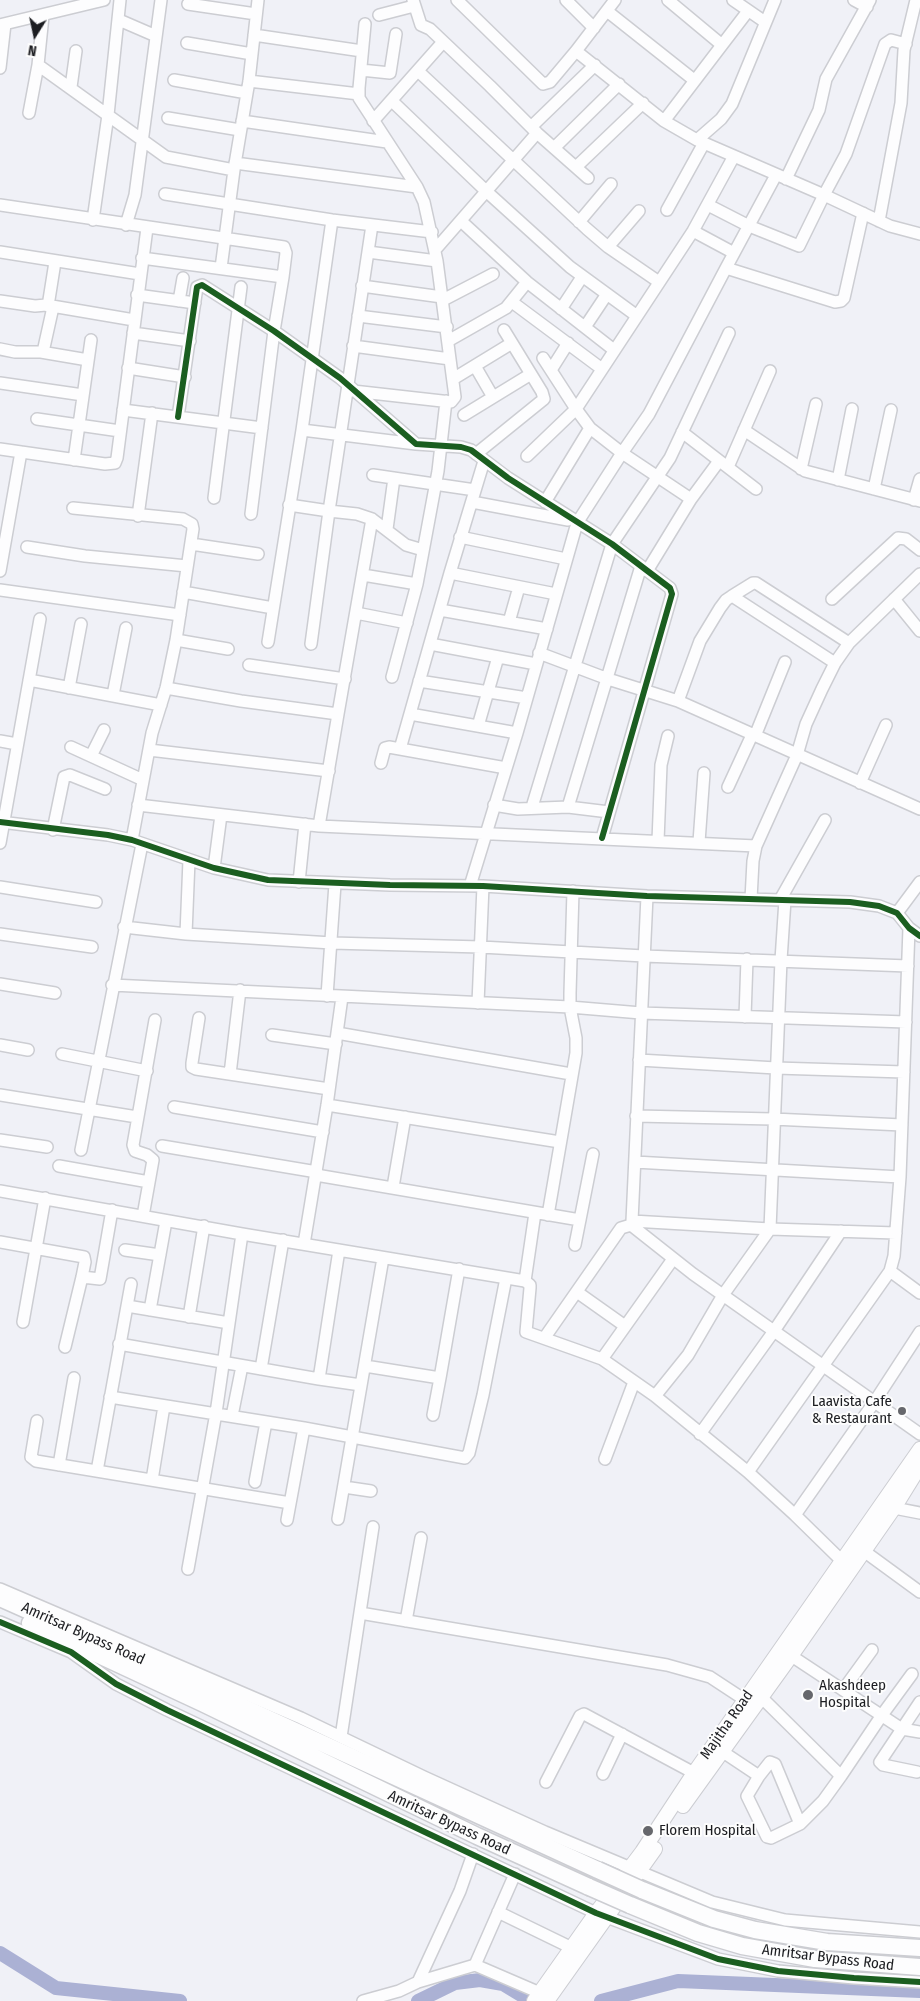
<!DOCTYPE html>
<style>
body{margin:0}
#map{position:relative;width:920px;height:2001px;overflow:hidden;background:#f0f1f7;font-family:"Fira Sans Condensed",sans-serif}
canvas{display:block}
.north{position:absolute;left:10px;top:10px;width:50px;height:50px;-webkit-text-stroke:4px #fdfdfd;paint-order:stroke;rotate:190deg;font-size:14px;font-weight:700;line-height:20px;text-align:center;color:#1c1d21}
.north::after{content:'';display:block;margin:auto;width:18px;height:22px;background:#1c1d21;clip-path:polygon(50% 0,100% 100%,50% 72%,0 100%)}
</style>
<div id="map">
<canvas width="920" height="2001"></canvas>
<div class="north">N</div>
</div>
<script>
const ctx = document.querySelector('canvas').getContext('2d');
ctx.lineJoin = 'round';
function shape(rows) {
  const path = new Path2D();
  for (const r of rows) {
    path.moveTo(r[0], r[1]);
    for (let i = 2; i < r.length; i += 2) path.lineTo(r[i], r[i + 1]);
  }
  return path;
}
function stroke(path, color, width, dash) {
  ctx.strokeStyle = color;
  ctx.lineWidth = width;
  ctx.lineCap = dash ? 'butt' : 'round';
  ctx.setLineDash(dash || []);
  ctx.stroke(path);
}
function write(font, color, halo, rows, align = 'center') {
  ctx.font = font + ' "Fira Sans Condensed",sans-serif';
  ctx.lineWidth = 4;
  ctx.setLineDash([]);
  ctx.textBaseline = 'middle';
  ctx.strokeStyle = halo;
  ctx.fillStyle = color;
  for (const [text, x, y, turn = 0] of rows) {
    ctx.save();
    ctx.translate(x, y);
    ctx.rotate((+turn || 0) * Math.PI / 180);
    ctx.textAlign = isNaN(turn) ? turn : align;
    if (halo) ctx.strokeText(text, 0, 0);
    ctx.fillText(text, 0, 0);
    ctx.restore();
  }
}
stroke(shape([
 [0,1953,56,1988,180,2001],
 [418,2001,455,1983,480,1980,503,1984,531,2001],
 [601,2001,678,1981,920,1991]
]), '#abb1d4', 14);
const minor = shape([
 [413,0,421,25,430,29,490,86,537,133,588,178],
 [457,0,543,84,550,82,576,51,664,121,697,140,824,195,890,226,920,234],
 [566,0,594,28],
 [733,0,765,22],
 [854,0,867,7],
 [188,4,256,14],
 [607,11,694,80],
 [379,15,414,6],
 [119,20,156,36],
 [0,25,104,0],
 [254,35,362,51],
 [187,43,252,54],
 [722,45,748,11],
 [576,51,615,0],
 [38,65,166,157,234,170],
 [0,68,5,24],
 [361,70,390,73,396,34],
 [418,71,587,229,608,247,659,282],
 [174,80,247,93],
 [249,81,359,94],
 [71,87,76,51],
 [392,101,486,191,570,267,637,316],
 [29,113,38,65,43,16],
 [168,118,240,130],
 [242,121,387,142],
 [373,121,443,42],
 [664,121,722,45,668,0],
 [531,127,595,65],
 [697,140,721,119,732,104,775,0],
 [554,148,619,84],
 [235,163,417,187],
 [576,167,643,103],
 [786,179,819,110,826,79,870,0],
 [165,194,332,220,432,232],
 [0,205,284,247,286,253,283,277,274,331,251,514],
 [708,205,749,226,799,246,824,195,846,154,885,44,891,40,906,44],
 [667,210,704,143],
 [93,220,108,115,120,0],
 [461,221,527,282,614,350],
 [879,221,901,103,904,50,916,0],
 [579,222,611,184],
 [126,225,135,195,161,0],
 [693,231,734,253],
 [608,247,639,211],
 [435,250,537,133],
 [0,252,140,274],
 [368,252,437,261],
 [142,258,283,277],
 [221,268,234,170,249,81,258,0],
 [726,268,776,175],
 [362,286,442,297],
 [137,295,195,303],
 [443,300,493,274],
 [0,301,35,306,46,305,134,320],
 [179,301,183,278],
 [512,302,602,369],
 [48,306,55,262],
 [561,309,582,277],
 [358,316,447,327],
 [585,327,607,294],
 [133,333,190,341],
 [448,341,506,308,527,282],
 [353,346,450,359],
 [0,349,15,352,41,352,88,360],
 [43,352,53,307],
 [475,366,493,397],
 [128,368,185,377],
 [551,370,568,343],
 [453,379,512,343],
 [0,383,83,395],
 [353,391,451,402,455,397,437,261,424,202,417,187,359,98,359,88,365,24],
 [123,410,262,428],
 [464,415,531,374],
 [178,417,197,287,202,285,274,331,340,378,416,444,461,447,471,450,508,478,612,544,670,588,672,594,602,838],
 [37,419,120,431],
 [302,430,416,444],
 [744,430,805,471,920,501],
 [682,432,756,489],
 [0,449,105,464,115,463,117,458,147,228],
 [476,454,544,399,542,392,504,330],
 [527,456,576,409,543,358],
 [74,460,91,340],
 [728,467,770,371],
 [801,469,816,404],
 [373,475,475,490],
 [838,480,852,409],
 [874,489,891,410],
 [214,498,241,287],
 [691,499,622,453,649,414,726,268,835,302,841,301,844,298,863,213],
 [914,500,920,479],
 [472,502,568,520],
 [545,502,590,428],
 [289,505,329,511,372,225],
 [73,508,183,519,192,524,193,529,176,640,166,688,152,733,132,840],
 [138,516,152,413],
 [387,529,394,478],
 [460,537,566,559],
 [191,544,258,554],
 [27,547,85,556,187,566],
 [0,571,21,452],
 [647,571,691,499,719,461],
 [450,573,556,594],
 [363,575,417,584],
 [0,590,180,615],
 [183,592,273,608],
 [832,599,898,538,906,539,920,550],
 [894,599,920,631],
 [440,610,547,629],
 [356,613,407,623],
 [509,622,519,587],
 [176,640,228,649],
 [268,642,302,430,332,220],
 [311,644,329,511,357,514,372,519,406,545,423,550],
 [430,644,536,664],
 [539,653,608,679,678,701,920,809],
 [835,663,732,596,753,583,756,583,849,643],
 [249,665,345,679],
 [392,677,417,584,438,471,446,401],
 [29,680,161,705],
 [419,681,527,698],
 [69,688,81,624],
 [166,688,241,701,338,714,319,826],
 [113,695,126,628],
 [678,701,700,641,720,608,726,600,732,596],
 [338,714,372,519],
 [410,714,517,733],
 [478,726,498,657],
 [755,736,785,662],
 [0,741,17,744],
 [71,747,143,780],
 [400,749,450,573,484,461],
 [149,750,329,771],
 [91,756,104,730],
 [381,763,385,748,389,747,506,768],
 [860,783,886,725],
 [728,787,752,735],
 [138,805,319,826,756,846],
 [494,805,518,809,568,807,609,812],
 [532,807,612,544,670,458,729,333],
 [568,807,641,566],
 [0,822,108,835,132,840,214,868,268,880,390,885,483,886,647,896,850,902,879,906,897,913,909,928,920,936],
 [53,830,64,777,70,775,105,789],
 [658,841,661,765,668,736],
 [699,842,704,773],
 [0,843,40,619],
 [189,860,186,934,332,943,481,947,644,956,908,966],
 [214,868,221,815],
 [299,882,305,824],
 [470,886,517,733,577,523,622,453,590,428,576,409,693,231,734,156],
 [0,887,96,902],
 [647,896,632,1221,631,1225,693,1274,920,1434],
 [751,899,753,861,756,846,797,755,806,724,822,689,835,663,849,643,920,574],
 [780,900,825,820],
 [897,913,920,882],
 [124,927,186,934],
 [0,934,92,947],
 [0,984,55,993],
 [112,985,570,1007,641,1013,906,1022],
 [327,996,335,884],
 [478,1003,483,886],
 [745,1017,747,959],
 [199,1018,192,1063,192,1067,196,1069,329,1089],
 [337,1033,571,1074],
 [272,1035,336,1044],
 [0,1045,28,1050],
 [62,1054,147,1071],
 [639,1060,776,1068,904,1072],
 [230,1074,240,990],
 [0,1095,137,1117],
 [327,1105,560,1142],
 [174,1107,323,1132],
 [636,1116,773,1119,902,1125],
 [0,1140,47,1147],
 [162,1146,317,1172],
 [81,1150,142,844],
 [635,1162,900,1177],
 [59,1166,149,1182],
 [316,1175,580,1220],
 [393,1187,405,1117],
 [0,1191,242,1234,525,1281],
 [535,1213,525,1281,530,1285,530,1288,526,1332,602,1359,655,1396,748,1472,795,1515,842,1561],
 [548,1215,576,1053,576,1038,570,1007,570,993,573,891],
 [143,1216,153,1160,147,1155,135,1151,133,1145,155,1020],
 [632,1221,770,1229,896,1233],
 [0,1242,84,1257,85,1262,82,1277,65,1347],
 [304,1244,327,1105,342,997],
 [575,1245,593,1154],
 [125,1250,160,1255],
 [890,1271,920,1293],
 [82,1277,100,1279,112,1210],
 [577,1292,625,1326],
 [127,1306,229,1323],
 [150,1310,166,1221],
 [189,1317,204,1226],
 [23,1322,45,1198],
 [545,1337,621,1228,631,1225],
 [119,1344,319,1379,339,1250],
 [602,1359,673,1259],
 [365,1366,440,1378,459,1269],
 [261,1369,283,1240],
 [319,1379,361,1385],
 [655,1396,688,1355,723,1295,770,1229,781,960,785,900],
 [110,1397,304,1428,465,1458,469,1453,483,1395,506,1278],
 [433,1415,440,1378],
 [232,1416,242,1366],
 [37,1421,31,1457,36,1461,290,1503],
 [700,1434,774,1331,841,1231],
 [605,1459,634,1382],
 [59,1465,74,1378],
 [97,1471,131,1284],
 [748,1472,890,1271,894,1256,900,1177,909,928],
 [152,1480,164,1406],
 [255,1482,266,1422],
 [344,1487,371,1491],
 [894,1508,920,1513],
 [795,1515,875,1401,920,1332],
 [338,1519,383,1258],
 [287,1520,304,1428],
 [857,1546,920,1592],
 [188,1569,216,1413,242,1234],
 [0,1589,301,1718,424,1777,545,1832,712,1902,785,1920,920,1932],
 [360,1613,667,1665,710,1677,745,1700],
 [406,1621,421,1538],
 [0,1622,71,1652,116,1684,167,1710,596,1913,718,1959,778,1971,854,1978,920,1982],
 [784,1651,902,1729,920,1732],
 [843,1690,872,1650],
 [341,1737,373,1527],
 [717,1748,759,1776,770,1762,775,1764,800,1824,823,1801,841,1776,755,1691],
 [917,1772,883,1765,880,1762,920,1702],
 [603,1774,622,1734],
 [759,1776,747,1796,767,1837,771,1838,800,1824],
 [841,1776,882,1715,912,1674],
 [546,1782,580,1716,584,1714,694,1773],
 [498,1912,572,1948],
 [475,1965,515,1874],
 [418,1982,460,1891,473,1854],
 [363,2001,399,1991,418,1982,475,1965,540,1993]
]);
const major = shape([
 [683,1806,791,1656,894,1508,920,1466],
 [534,2001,596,1913,642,1852,694,1773,920,1449],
 [547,2001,655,1849]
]);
const highway = shape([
 [0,1598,193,1684,598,1870],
 [30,1623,202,1703,477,1836,589,1887],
 [642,1890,714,1919,755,1930,827,1942,920,1948],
 [630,1905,698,1933,742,1946,815,1959,920,1967]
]);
stroke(minor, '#cccdd2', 14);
stroke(major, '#cccdd2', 16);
stroke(highway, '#cccdd2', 19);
stroke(minor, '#fdfdfe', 11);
stroke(major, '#fdfdfe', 14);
stroke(highway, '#fdfdfe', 16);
const highwayBridge = shape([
 [598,1870,642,1890],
 [589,1887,630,1905]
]);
stroke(highwayBridge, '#cccdd2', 19, []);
stroke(highwayBridge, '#fdfdfe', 16);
stroke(shape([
 [178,417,197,287,202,285,274,331,340,378,416,444,461,447,471,450,508,478,612,544,670,588,672,594,602,838],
 [0,822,108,835,132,840,214,868,268,880,390,885,483,886,647,896,850,902,879,906,897,913,909,928,920,936],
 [0,1622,71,1652,116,1684,167,1710,596,1913,718,1959,778,1971,854,1978,920,1982]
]), '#1b5e20', 6);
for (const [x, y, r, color] of [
 [902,1411,5,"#66676c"],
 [808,1695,6,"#66676c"],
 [648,1831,6,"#66676c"]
]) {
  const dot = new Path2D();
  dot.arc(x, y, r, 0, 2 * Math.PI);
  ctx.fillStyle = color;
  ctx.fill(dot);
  stroke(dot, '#fdfdfd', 2);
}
write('15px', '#1c1d21', '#fdfdfd', [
 ["Laavista Cafe",892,1402,"right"],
 ["& Restaurant",892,1419,"right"],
 ["Akashdeep",819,1686],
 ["Hospital",819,1703],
 ["Florem Hospital",659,1831]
], 'left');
write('15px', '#1c1d21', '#fdfdfd', [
 ["Amritsar Bypass Road",83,1634,24],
 ["Majitha Road",727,1725,-55],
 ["Amritsar Bypass Road",449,1823,25],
 ["Amritsar Bypass Road",828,1958,7]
]);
</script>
